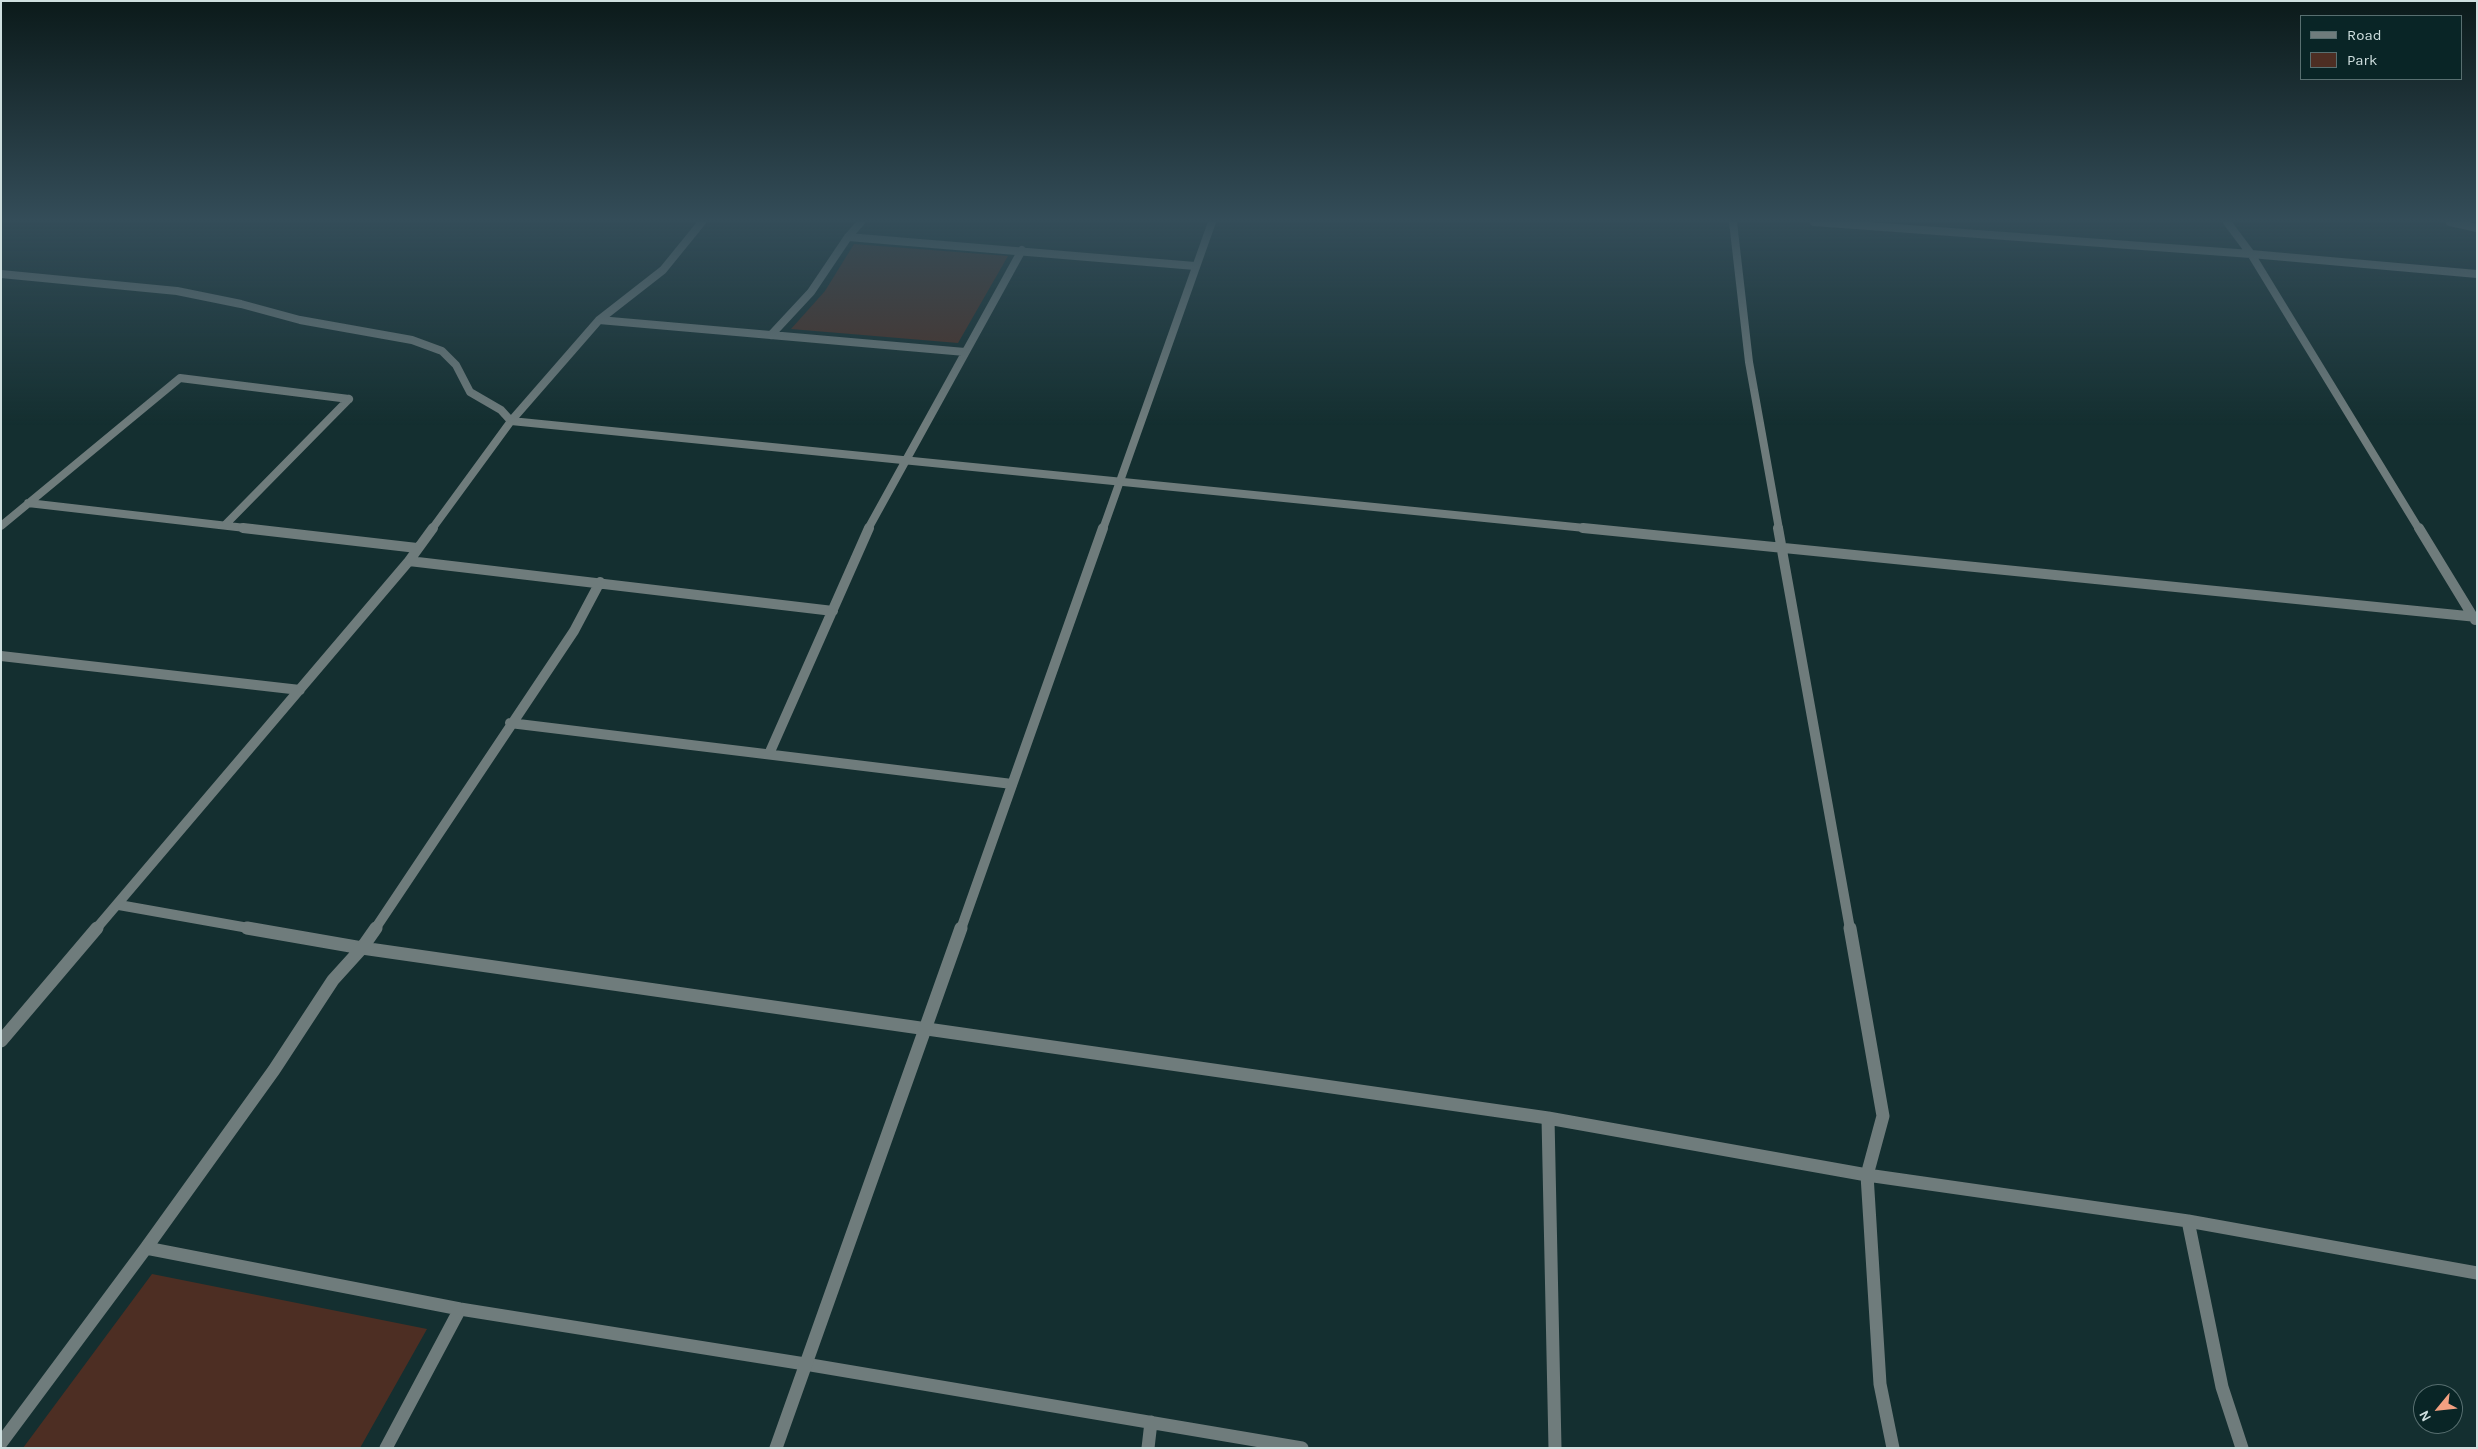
<!DOCTYPE html>
<style>
body{margin:0}
#map{position:relative;width:2478px;height:1449px;overflow:hidden;background:#142f30;font-family:Karla,sans-serif}
canvas{display:block}
.frame{position:absolute;inset:0;border:2px solid #cfdfdf;pointer-events:none}
.legend{position:absolute;left:2300px;top:15px;width:162px;height:65px;box-sizing:border-box;background:#092526;border:1px solid #586f70;margin:0;padding:6px 9px;list-style:none;font-size:15px;color:#cfdfdf}
.legend li{display:flex;align-items:center;gap:10px;height:25px}
.legend b{width:25px;border:1px solid #586f70}
.north{position:absolute;left:2413px;top:1384px;width:50px;height:50px;box-sizing:border-box;background:#092526;border:1px solid #586f70;border-radius:50%;rotate:242deg;font-size:14px;font-weight:700;line-height:20px;text-align:center;color:#cfdfdf}
.north::after{content:'';display:block;margin:auto;width:18px;height:22px;background:#f2a081;clip-path:polygon(50% 0,100% 100%,50% 72%,0 100%)}
</style>
<div id="map">
<canvas width="2478" height="1449"></canvas>
<div class="frame"></div>
<ul class="legend">
<li><b style="height:6px;background:#6f7c7c"></b>Road</li>
<li><b style="height:14px;background:#4d2e23"></b>Park</li>
</ul>
<div class="north">N</div>
</div>
<script>
const ctx = document.querySelector('canvas').getContext('2d');
ctx.lineJoin = 'round';
function paint(path, color) {
  ctx.fillStyle = color;
  ctx.fill(path, 'evenodd');
}
function shape(rows) {
  const path = new Path2D();
  for (const r of rows) {
    path.moveTo(r[0], r[1]);
    for (let i = 2; i < r.length; i += 2) path.lineTo(r[i], r[i + 1]);
  }
  return path;
}
function stroke(path, color, width, dash) {
  ctx.strokeStyle = color;
  ctx.lineWidth = width;
  ctx.lineCap = dash ? 'butt' : 'round';
  ctx.setLineDash(dash || []);
  ctx.stroke(path);
}
paint(shape([
 [854,244,1008,256,958,343,791,329,825,291],
 [152,1274,427,1329,360,1448,23,1448]
]), '#4d2e23');
stroke(shape([
 [1733,222,1749,362,1779,529],
 [1814,222,2251,254,2477,274],
 [2227,222,2251,254,2419,529],
 [2450,222,2477,228],
 [848,237,1195,266],
 [1,274,177,291,241,304,300,320,412,340,442,351,456,365,470,392,501,410,511,421,1595,529],
 [599,320,965,352],
 [771,335,811,292,848,237,861,222],
 [28,503,254,529],
 [225,525,349,399],
 [1,526,180,378,349,399],
 [432,529,511,421,599,320,663,270,702,222],
 [868,529,1022,250]
]), '#6f7c7c', 8);
stroke(shape([
 [243,528,417,548],
 [1583,528,2477,617],
 [1778,528,1850,929],
 [2419,528,2475,620],
 [409,561,833,611],
 [1,656,300,690],
 [510,723,1012,784],
 [769,754,869,528],
 [119,905,254,929],
 [96,929,409,561,433,528],
 [375,929,574,631,600,582]
]), '#6f7c7c', 10);
stroke(shape([
 [247,928,362,948,1548,1118,1867,1175,2188,1221,2477,1273],
 [1850,928,1883,1116,1867,1175,1880,1384,1893,1448],
 [1,1041,97,928],
 [1548,1118,1555,1448],
 [2188,1221,2222,1387,2242,1448],
 [146,1248,460,1309,805,1364,1302,1448],
 [1,1443,146,1248,274,1070,333,980,362,948,376,928],
 [386,1448,460,1309],
 [1148,1448,1151,1422]
]), '#6f7c7c', 13);
stroke(shape([
 [1103,529,1212,222]
]), '#6f7c7c', 8);
stroke(shape([
 [961,929,1103,528]
]), '#6f7c7c', 10);
stroke(shape([
 [776,1448,961,928]
]), '#6f7c7c', 13);
const sky = ctx.createLinearGradient(0, 0, 0, 425);
sky.addColorStop(0, '#0b1a1a');
sky.addColorStop(0.52, '#344d59');
sky.addColorStop(1, '#344d5900');
ctx.fillStyle = sky;
ctx.fillRect(0, 0, 2478, 425);
</script>
